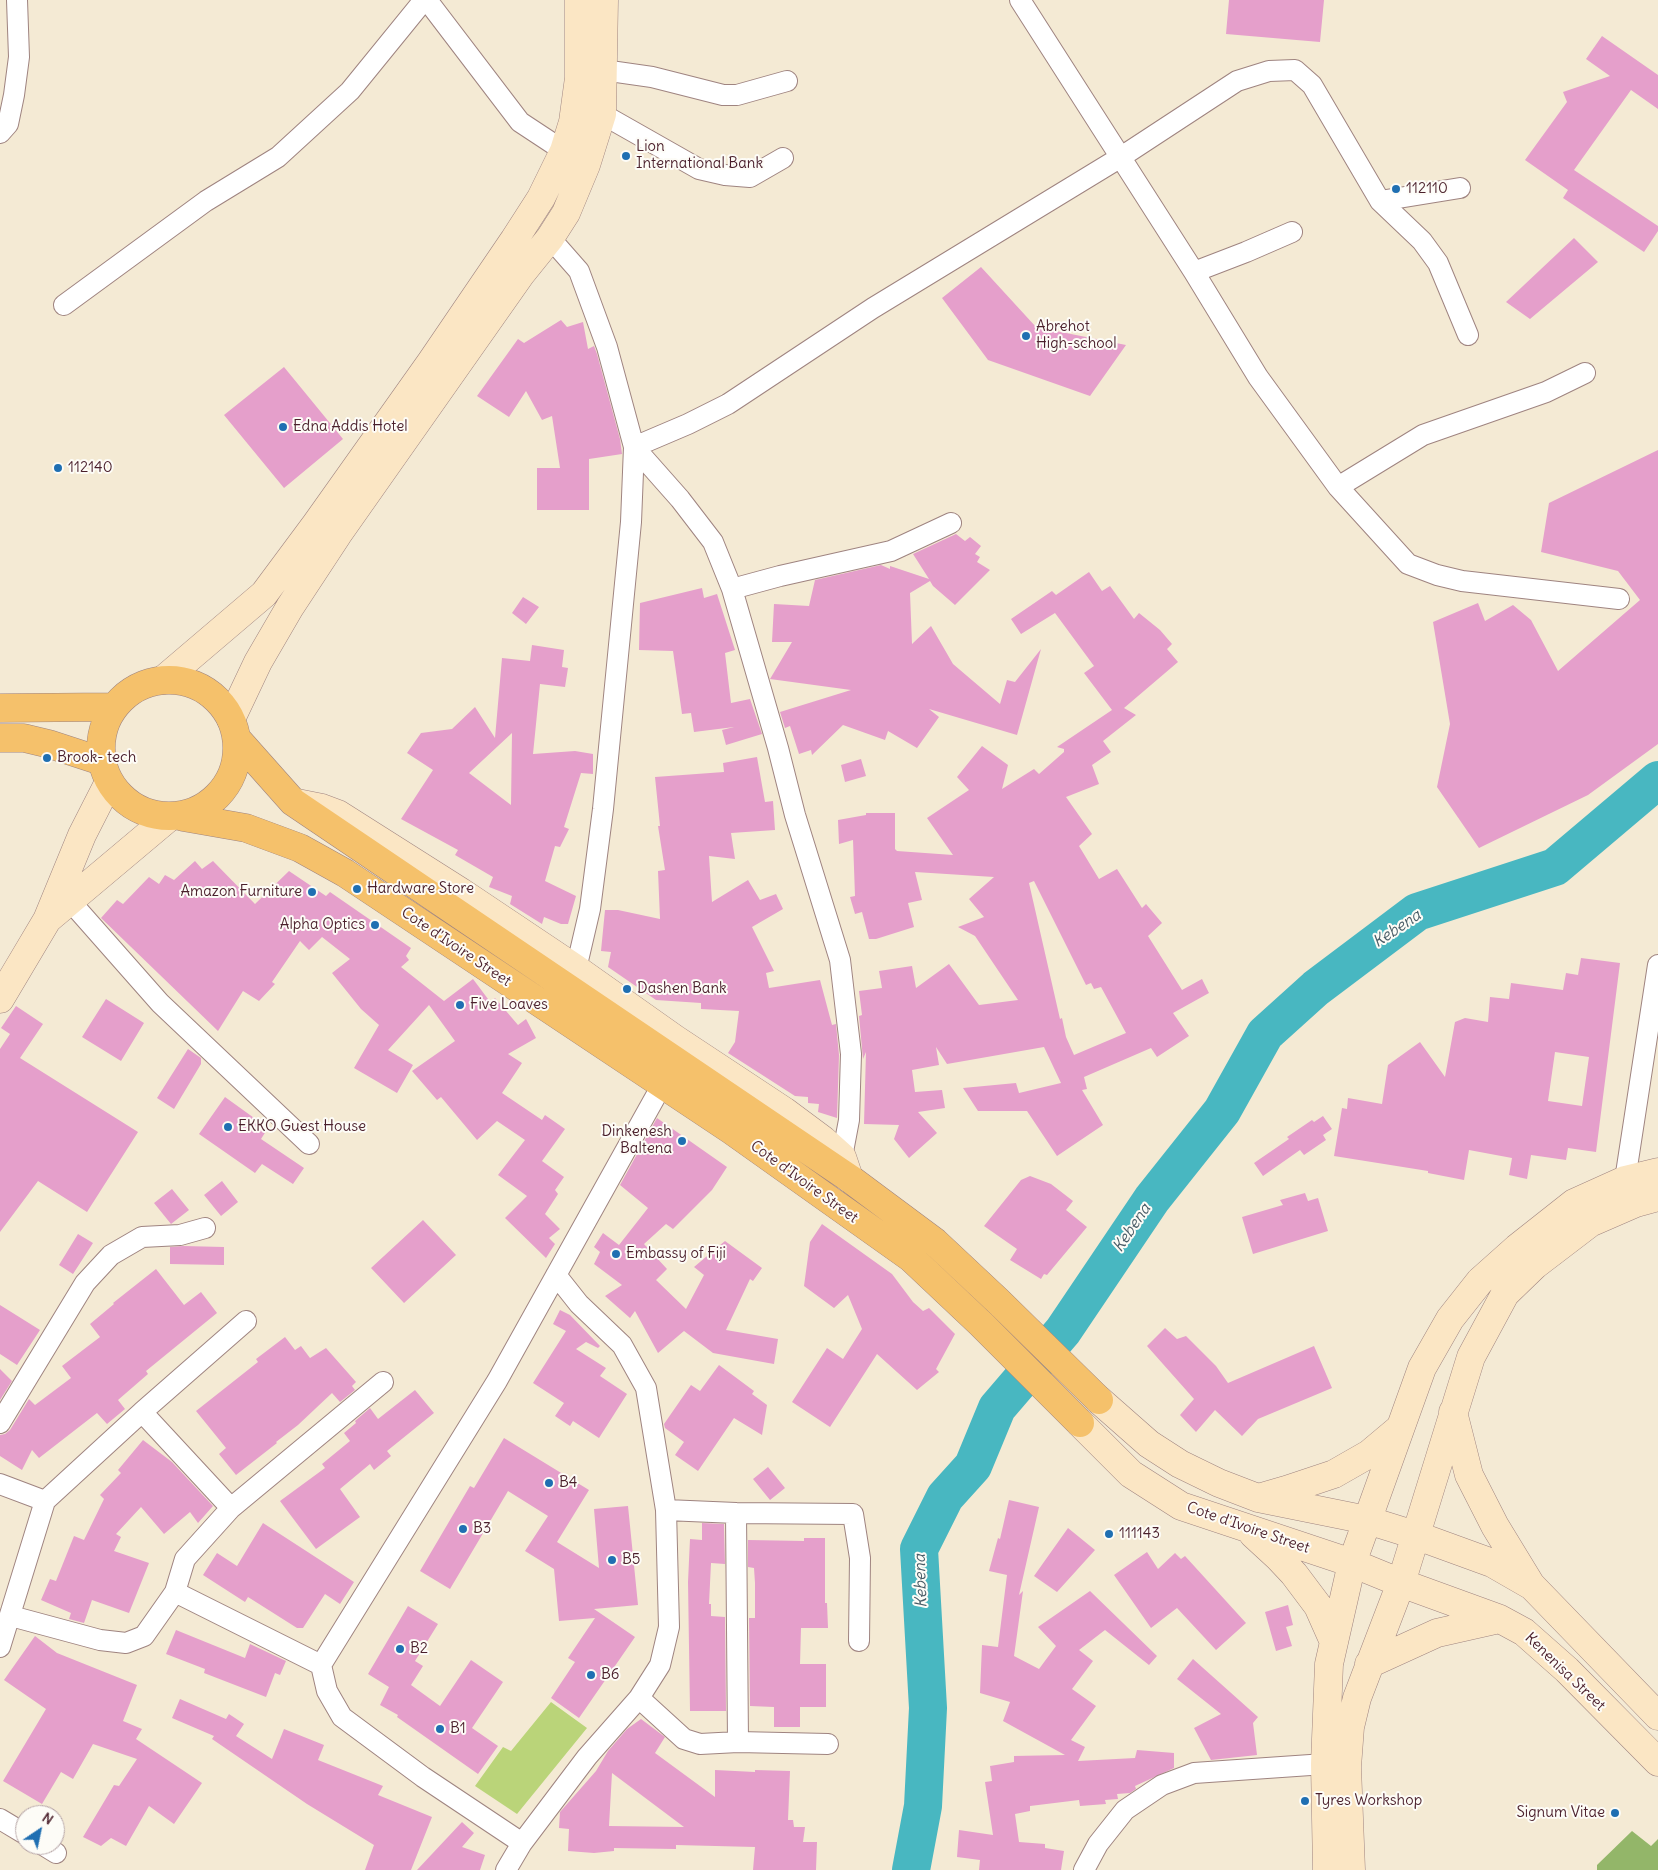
<!DOCTYPE html>
<style>
body{margin:0}
#map{position:relative;width:1658px;height:1870px;overflow:hidden;background:#f4ead4;font-family:Delius,sans-serif}
canvas{display:block}
.north{position:absolute;left:15px;top:1805px;width:50px;height:50px;box-sizing:border-box;background:#fdfcf7;border:1px solid #b5a4a5;border-radius:50%;rotate:34deg;font-size:14px;font-weight:700;line-height:20px;text-align:center;color:#4a1f2b}
.north::after{content:'';display:block;margin:auto;width:18px;height:22px;background:#1f6fb2;clip-path:polygon(50% 0,100% 100%,50% 72%,0 100%)}
</style>
<div id="map">
<canvas width="1658" height="1870"></canvas>
<div class="north">N</div>
</div>
<script>
const ctx = document.querySelector('canvas').getContext('2d');
ctx.lineJoin = 'round';
function paint(path, color) {
  ctx.fillStyle = color;
  ctx.fill(path, 'evenodd');
}
function shape(rows) {
  const path = new Path2D();
  for (const r of rows) {
    if (r.length === 3) {
      path.moveTo(r[0] + r[2], r[1]);
      path.arc(r[0], r[1], r[2], 0, 2 * Math.PI);
      continue;
    }
    path.moveTo(r[0], r[1]);
    for (let i = 2; i < r.length; i += 2) path.lineTo(r[i], r[i + 1]);
  }
  return path;
}
function stroke(path, color, width, dash) {
  ctx.strokeStyle = color;
  ctx.lineWidth = width;
  ctx.lineCap = dash ? 'butt' : 'round';
  ctx.setLineDash(dash || []);
  ctx.stroke(path);
}
function write(font, color, halo, rows, align = 'center') {
  ctx.font = font + ' Delius,sans-serif';
  ctx.lineWidth = 4;
  ctx.setLineDash([]);
  ctx.textBaseline = 'middle';
  ctx.strokeStyle = halo;
  ctx.fillStyle = color;
  for (const [text, x, y, turn = 0] of rows) {
    ctx.save();
    ctx.translate(x, y);
    ctx.rotate((+turn || 0) * Math.PI / 180);
    ctx.textAlign = isNaN(turn) ? turn : align;
    if (halo) ctx.strokeText(text, 0, 0);
    ctx.fillText(text, 0, 0);
    ctx.restore();
  }
}
paint(shape([
 [551,1702,587,1728,517,1814,475,1786,503,1747,511,1751]
]), '#bad479');
paint(shape([
 [1632,1831,1651,1846,1658,1839,1658,1870,1597,1870,1597,1865]
]), '#93b669');
stroke(shape([
 [911,1870,923,1806,928,1708,919,1549,945,1497,973,1466,997,1408,1063,1331,1152,1199,1222,1111,1265,1034,1316,988,1417,912,1555,867,1658,780]
]), '#48b7c1', 38);
paint(shape([
 [1229,0,1324,0,1320,42,1226,34],
 [1602,36,1658,75,1658,109,1631,90,1574,170,1658,226,1658,231,1644,252,1563,198,1568,190,1525,160,1567,102,1563,92,1610,76,1586,59],
 [1574,238,1598,262,1530,319,1506,302],
 [981,267,1036,327,1126,345,1090,396,988,360,942,298],
 [561,320,567,327,583,322,588,349,594,346,597,354,620,439,622,454,589,459,589,510,537,510,537,468,560,468,552,416,542,420,526,391,509,417,477,396,518,339,524,343],
 [284,367,343,439,284,488,224,415],
 [1658,450,1658,744,1588,795,1479,848,1437,787,1450,724,1433,622,1478,603,1485,621,1513,605,1531,620,1558,671,1640,600,1618,571,1541,552,1549,503],
 [956,534,965,541,970,537,981,546,975,554,980,557,977,562,990,570,955,605,933,586,930,581,910,593,912,644,931,626,953,664,1000,704,1007,680,1015,682,1041,649,1017,735,929,709,939,717,917,748,888,731,885,740,843,725,812,755,811,750,799,754,790,726,785,728,780,712,851,690,770,679,792,642,772,642,774,604,809,606,815,580,881,565,890,569,890,566,929,579,913,554],
 [1089,572,1102,591,1110,586,1134,619,1139,613,1160,630,1172,644,1167,649,1178,662,1124,708,1136,715,1103,741,1111,752,1092,765,1099,784,1066,797,1092,834,1079,846,1099,879,1117,869,1142,908,1146,904,1162,923,1148,936,1182,990,1202,979,1209,993,1173,1013,1189,1036,1157,1057,1151,1048,1084,1077,1087,1089,1082,1090,1103,1125,1057,1156,1027,1111,978,1111,963,1088,1016,1083,1019,1093,1061,1083,1044,1047,947,1064,936,1047,939,1065,912,1070,915,1092,942,1090,945,1108,918,1112,937,1133,909,1158,894,1139,899,1125,864,1124,866,1052,863,1059,859,1016,862,1015,859,991,882,988,879,971,912,966,916,988,949,964,979,1005,1018,1000,975,936,958,927,984,917,969,899,994,877,915,872,922,900,908,903,914,927,876,939,869,939,862,912,855,914,850,897,855,896,853,840,839,844,838,820,866,815,866,813,895,813,895,849,897,851,953,855,927,818,969,790,957,777,982,746,1008,765,1002,789,1034,769,1039,774,1064,752,1064,749,1057,747,1112,710,1084,673,1094,666,1055,613,1021,634,1011,619,1052,591,1056,595],
 [1034,881,1086,985,1091,983,1094,989,1101,987,1126,1033,1074,1055,1066,1037,1062,1018,1060,1019,1029,883],
 [702,588,704,598,717,594,735,650,725,653,731,703,750,699,762,734,726,745,722,730,734,727,694,732,691,713,682,714,673,651,639,650,640,603],
 [523,597,539,607,526,624,512,613],
 [532,645,564,650,562,667,568,668,565,687,540,684,533,754,575,751,593,754,593,774,581,773,564,827,569,829,560,847,555,846,545,881,576,896,568,924,561,924,544,917,542,924,510,904,512,896,489,887,493,877,455,855,458,850,401,819,433,770,407,753,421,733,452,729,475,707,495,738,502,658,530,661],
 [512,733,511,805,469,773],
 [757,757,765,802,773,801,775,830,731,833,735,859,709,856,712,902,748,880,760,900,776,894,783,909,752,927,774,971,766,973,769,988,820,980,832,1025,836,1024,839,1055,837,1118,818,1112,819,1104,808,1103,808,1097,795,1096,728,1053,735,1042,739,1011,701,1009,701,1003,656,1000,608,967,611,952,601,951,605,910,618,910,660,919,658,871,665,870,658,826,660,826,655,777,724,772,723,763],
 [861,759,866,776,845,782,841,765],
 [195,861,202,869,213,861,255,904,289,871,326,896,330,892,411,948,406,956,409,960,401,967,444,1001,473,979,491,1003,495,998,518,1025,526,1019,536,1038,508,1054,522,1063,502,1093,542,1120,545,1115,565,1129,542,1161,564,1177,555,1190,558,1194,545,1214,560,1229,549,1238,555,1244,546,1258,505,1218,527,1196,498,1175,525,1140,497,1121,477,1140,441,1097,437,1100,412,1071,455,1041,429,1005,388,1050,413,1065,397,1093,354,1068,379,1025,361,1009,332,973,350,959,322,937,309,950,300,941,272,982,275,984,259,1001,243,991,218,1031,101,918,117,900,123,904,149,877,159,884,165,875,174,880],
 [1581,958,1620,963,1596,1152,1568,1148,1566,1160,1531,1155,1527,1179,1509,1175,1512,1158,1469,1150,1464,1180,1428,1173,1428,1171,1334,1156,1342,1108,1347,1109,1348,1098,1382,1104,1388,1065,1420,1042,1445,1077,1455,1022,1465,1018,1488,1022,1490,997,1509,999,1511,983,1563,990,1566,973,1578,975],
 [1555,1052,1589,1057,1582,1106,1548,1101],
 [106,999,144,1023,121,1061,82,1037],
 [16,1006,43,1024,20,1058,138,1132,87,1212,38,1181,0,1232,0,1049,10,1034,1,1028],
 [188,1049,201,1058,201,1064,174,1109,157,1098],
 [225,1097,268,1128,261,1139,304,1168,293,1184,262,1164,255,1173,199,1134],
 [1323,1116,1332,1129,1323,1135,1326,1140,1304,1155,1300,1150,1263,1176,1254,1163,1289,1139,1287,1137,1312,1120,1314,1122],
 [657,1118,727,1167,712,1190,673,1229,666,1224,644,1244,667,1269,656,1280,686,1309,704,1275,694,1267,725,1241,762,1268,753,1281,750,1279,726,1330,778,1339,774,1364,713,1353,684,1331,658,1353,635,1311,630,1318,605,1296,622,1285,594,1264,600,1252,594,1247,603,1233,619,1245,648,1208,620,1185],
 [1030,1176,1051,1184,1073,1201,1066,1210,1087,1227,1047,1275,1044,1274,1041,1279,1010,1260,1017,1249,984,1226,1021,1180],
 [222,1181,238,1202,221,1216,204,1195],
 [172,1189,189,1210,171,1224,154,1203],
 [1305,1193,1308,1201,1318,1198,1328,1231,1253,1254,1242,1217,1283,1205,1280,1200],
 [423,1220,456,1255,404,1303,371,1268],
 [822,1224,892,1274,913,1302,923,1311,929,1308,955,1334,936,1369,939,1372,917,1390,877,1354,830,1427,792,1402,827,1348,843,1359,862,1329,848,1295,834,1308,804,1286,810,1242],
 [78,1234,93,1243,73,1274,59,1265],
 [183,1246,224,1247,224,1265,170,1264,170,1247],
 [156,1269,184,1305,201,1292,217,1313,146,1371,148,1374,118,1400,125,1409,107,1424,97,1413,39,1458,32,1450,22,1470,0,1456,0,1435,5,1434,10,1430,29,1399,35,1405,71,1378,62,1366,100,1337,90,1324,114,1304,113,1303],
 [0,1305,40,1330,17,1365,0,1354],
 [560,1310,570,1315,600,1346,598,1348,586,1342,576,1349,606,1368,600,1376,627,1394,599,1438,573,1421,570,1426,555,1416,564,1403,533,1383,566,1331,553,1324],
 [1165,1328,1177,1339,1186,1336,1216,1366,1228,1383,1314,1346,1332,1388,1258,1419,1242,1436,1215,1410,1196,1432,1180,1415,1194,1399,1147,1346],
 [285,1337,295,1350,301,1346,310,1358,326,1348,356,1382,352,1386,355,1390,340,1402,332,1393,298,1425,276,1442,277,1443,236,1475,219,1454,226,1448,196,1411,258,1362,256,1359],
 [719,1365,754,1391,752,1394,767,1405,762,1435,734,1418,698,1471,675,1455,684,1442,665,1428,664,1424,691,1385,700,1391],
 [0,1369,12,1381,0,1400],
 [415,1390,434,1413,387,1451,391,1456,374,1470,370,1464,340,1489,360,1517,316,1549,280,1501,325,1468,322,1464,350,1441,344,1433,356,1423,355,1421,370,1408,378,1419],
 [504,1438,589,1490,557,1542,599,1568,594,1509,628,1506,638,1605,594,1609,635,1637,579,1718,551,1698,575,1662,568,1658,595,1618,559,1621,554,1569,525,1551,548,1516,508,1491,450,1589,420,1571,470,1486,474,1488],
 [143,1440,172,1462,213,1506,198,1523,190,1512,164,1534,141,1507,116,1534,121,1537,114,1551,149,1563,129,1613,92,1600,84,1623,69,1619,71,1613,41,1600,50,1579,56,1581,74,1536,84,1540,104,1499,100,1495,121,1473,118,1470],
 [768,1467,785,1488,770,1500,753,1479],
 [1009,1500,1039,1507,1019,1595,1023,1591,1014,1656,1039,1669,1056,1646,1038,1627,1090,1591,1157,1656,1149,1665,1105,1630,1079,1650,1093,1661,1072,1689,1096,1706,1071,1740,1085,1747,1078,1761,1135,1758,1137,1750,1174,1753,1174,1768,1135,1786,1136,1789,1130,1793,1117,1794,1118,1799,1105,1800,1106,1804,1080,1806,1079,1800,1030,1806,1030,1811,1015,1814,1019,1842,1045,1844,1045,1848,1064,1851,1061,1870,979,1870,980,1860,957,1857,959,1830,993,1835,985,1782,992,1781,990,1766,1014,1762,1014,1756,1065,1755,1003,1721,1010,1702,980,1693,982,1645,998,1647,1007,1575,989,1571,998,1538,1000,1539],
 [263,1523,354,1582,340,1604,325,1594,303,1628,297,1628,248,1597,245,1602,203,1575,217,1553,237,1566],
 [702,1523,724,1524,724,1527,725,1564,711,1563,709,1604,711,1604,711,1616,725,1617,726,1711,690,1711,688,1582,690,1539,702,1540],
 [1068,1528,1095,1550,1057,1592,1034,1576],
 [804,1538,825,1538,825,1603,827,1603,828,1628,801,1628,800,1664,826,1664,826,1707,800,1707,800,1727,774,1727,774,1707,750,1706,749,1618,755,1618,755,1583,754,1568,748,1567,748,1540,804,1541],
 [1147,1552,1158,1569,1175,1553,1181,1559,1185,1556,1246,1623,1216,1650,1177,1608,1151,1628,1114,1575],
 [1288,1605,1293,1625,1286,1627,1292,1646,1276,1651,1265,1612],
 [408,1606,438,1624,415,1661,423,1666,411,1685,440,1706,471,1660,503,1682,472,1728,498,1746,478,1774,397,1717,398,1715,380,1705,389,1687,368,1674],
 [176,1630,245,1658,250,1644,286,1661,280,1675,275,1673,266,1697,204,1673,205,1669,166,1654],
 [35,1636,57,1653,137,1685,123,1721,142,1729,136,1739,202,1783,174,1824,149,1806,126,1846,111,1838,101,1846,83,1837,114,1785,119,1786,137,1759,93,1744,73,1779,61,1772,42,1804,3,1781,46,1709,4,1680],
 [1193,1659,1258,1717,1253,1723,1257,1755,1211,1760,1194,1728,1221,1714,1177,1679],
 [180,1699,226,1719,229,1714,244,1724,236,1736,272,1759,284,1729,324,1745,318,1760,383,1786,378,1795,432,1817,411,1870,365,1870,374,1845,307,1804,212,1739,214,1736,172,1718],
 [641,1719,665,1737,655,1753,715,1797,715,1770,755,1772,755,1770,790,1771,788,1820,793,1820,794,1827,805,1827,803,1842,817,1842,816,1870,753,1870,755,1847,676,1845,676,1849,614,1848,614,1851,594,1853,568,1851,569,1829,559,1828,560,1812,596,1771,608,1751,627,1729],
 [612,1773,684,1827,609,1826],
 [462,1822,474,1833,462,1847,485,1855,480,1870,417,1870]
]), '#e59fcb');
const minor = shape([
 [427,0,520,122,564,151],
 [1020,0,1194,272,1258,377,1338,487,1408,564,1437,575,1462,581,1619,599],
 [603,70,652,77,723,95,737,95,787,81],
 [602,114,699,169,725,175,750,177,783,158],
 [0,133,8,124,14,95,19,57,17,0],
 [1380,201,1460,188],
 [550,238,579,271,607,347,634,447,680,499,713,542,732,589,778,748,795,815,840,960,851,1054,849,1120,842,1157],
 [1194,272,1246,252,1292,232],
 [64,305,206,201,278,157,350,91,424,0],
 [1338,487,1423,435,1546,392,1585,373],
 [732,589,780,576,891,551,951,523],
 [70,901,160,1003,309,1144],
 [576,969,590,909,603,809,631,522,634,447,688,424,728,404,873,308,1121,157,1237,81,1269,71,1295,70,1312,85,1380,201,1422,241,1438,263,1468,335],
 [1625,1180,1658,965],
 [556,1275,579,1304,622,1345,646,1388,666,1510],
 [142,1412,231,1508],
 [0,1423,85,1283,111,1255,142,1237,180,1235,205,1228],
 [0,1484,45,1501,142,1412,246,1321],
 [736,1513,853,1514,860,1558,859,1641],
 [11,1616,100,1640,126,1643,144,1636,175,1592],
 [0,1647,45,1501],
 [321,1665,175,1592,185,1559,231,1508,383,1382],
 [639,1698,684,1739,700,1744,738,1742,828,1744],
 [0,1819,25,1834],
 [522,1843,587,1757,639,1698,660,1665,669,1627,666,1510,736,1513,738,1742],
 [43,1845,56,1853],
 [506,1870,522,1843,423,1777,342,1717,327,1691,321,1665,497,1381,662,1085],
 [1084,1870,1098,1844,1125,1810,1162,1785,1194,1773,1325,1764]
]);
const secondary = shape([
 [163,680,264,594,316,524,431,362,514,240,541,198,564,151,573,122,579,78,579,0],
 [231,719,258,662,290,607,338,534,521,274,550,238,566,213,586,165,602,114,604,0],
 [297,803,322,808,338,814,461,892,576,969,675,1039,784,1111,823,1140,842,1157,849,1178],
 [48,919,167,819],
 [0,999,47,920,82,835,109,782],
 [1099,1400,1149,1444,1180,1464,1219,1483,1258,1498,1367,1520,1415,1535,1492,1563,1532,1586,1658,1716],
 [1453,1412,1469,1475,1495,1526,1531,1585],
 [1080,1423,1131,1474,1181,1506,1352,1563,1401,1583,1500,1619,1524,1632,1567,1670,1658,1762],
 [1262,1497,1286,1490,1334,1474,1369,1454,1400,1428],
 [1253,1534,1278,1557,1294,1574,1318,1606,1334,1642],
 [1369,1664,1437,1633,1499,1619],
 [1327,1870,1325,1764,1329,1664,1352,1563,1422,1368,1450,1319,1480,1281,1517,1248,1574,1203,1625,1180,1658,1172],
 [1351,1870,1347,1767,1350,1727,1357,1698,1401,1583,1471,1357,1505,1294,1535,1265,1590,1223,1636,1203,1658,1197]
]);
const primary = shape([
 [169,748,68],
 [0,708,112,707],
 [0,738,24,738,49,744,101,761],
 [237,739,293,802,849,1178,935,1242,998,1301,1099,1400],
 [183,817,246,828,300,848,345,873,731,1130,911,1258,981,1324,1080,1423]
]);
stroke(minor, '#9f8480', 22);
stroke(secondary, '#9f8480', 29);
stroke(primary, '#9f8480', 29);
stroke(minor, '#fff', 20);
stroke(secondary, '#fbe6c4', 28);
stroke(primary, '#f5c16b', 28);
for (const [x, y, r, color] of [
 [626,156,5,"#1f6fb2"],
 [1396,189,5,"#1f6fb2"],
 [1026,336,5,"#1f6fb2"],
 [283,427,5,"#1f6fb2"],
 [58,468,5,"#1f6fb2"],
 [47,758,5,"#1f6fb2"],
 [357,889,5,"#1f6fb2"],
 [312,892,5,"#1f6fb2"],
 [375,925,5,"#1f6fb2"],
 [627,989,5,"#1f6fb2"],
 [460,1005,5,"#1f6fb2"],
 [228,1127,5,"#1f6fb2"],
 [682,1141,5,"#1f6fb2"],
 [616,1254,5,"#1f6fb2"],
 [549,1483,5,"#1f6fb2"],
 [463,1529,5,"#1f6fb2"],
 [1109,1534,5,"#1f6fb2"],
 [612,1560,5,"#1f6fb2"],
 [400,1649,5,"#1f6fb2"],
 [591,1675,5,"#1f6fb2"],
 [440,1729,5,"#1f6fb2"],
 [1305,1801,5,"#1f6fb2"],
 [1615,1813,5,"#1f6fb2"]
]) {
  const dot = new Path2D();
  dot.arc(x, y, r, 0, 2 * Math.PI);
  ctx.fillStyle = color;
  ctx.fill(dot);
  stroke(dot, '#fdfcf7', 2);
}
write('15px', '#4a1f2b', '#fdfcf7', [
 ["Lion",636,147],
 ["International Bank",636,164],
 ["112110",1406,189],
 ["Abrehot",1036,327],
 ["High-school",1036,344],
 ["Edna Addis Hotel",293,427],
 ["112140",68,468],
 ["Brook- tech",57,758],
 ["Hardware Store",367,889],
 ["Amazon Furniture",302,892,"right"],
 ["Alpha Optics",365,925,"right"],
 ["Dashen Bank",637,989],
 ["Five Loaves",470,1005],
 ["EKKO Guest House",238,1127],
 ["Dinkenesh",672,1132,"right"],
 ["Baltena",672,1149,"right"],
 ["Embassy of Fiji",626,1254],
 ["B4",559,1483],
 ["B3",473,1529],
 ["111143",1119,1534],
 ["B5",622,1560],
 ["B2",410,1649],
 ["B6",601,1675],
 ["B1",450,1729],
 ["Tyres Workshop",1315,1801],
 ["Signum Vitae",1605,1813,"right"]
], 'left');
write('15px', '#4a1f2b', '#fdfcf7', [
 ["Cote d'Ivoire Street",456,947,34],
 ["Cote d'Ivoire Street",804,1182,36],
 ["Cote d'Ivoire Street",1248,1528,19],
 ["Kenenisa Street",1565,1672,44]
]);
write('italic 16px', '#495c67', '#fdfcf7', [
 ["Kebena",1397,929,-34],
 ["Kebena",1132,1228,-56],
 ["Kebena",921,1581,-92]
]);
</script>
